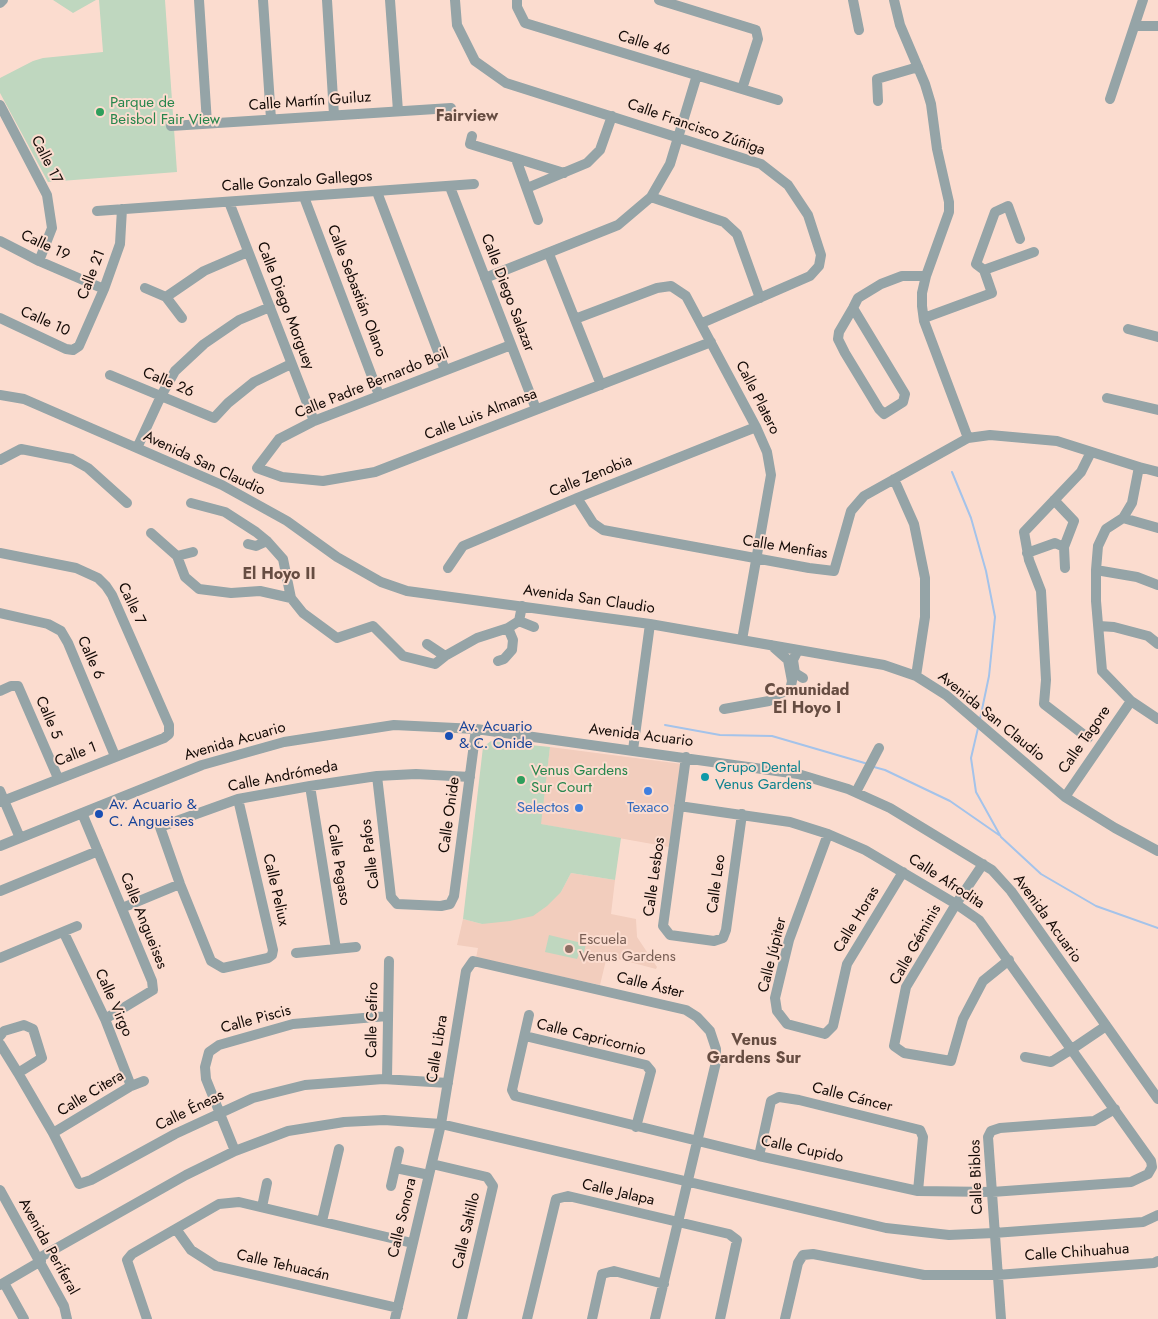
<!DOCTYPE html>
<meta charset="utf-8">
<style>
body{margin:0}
canvas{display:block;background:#fbdccf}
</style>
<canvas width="1158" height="1319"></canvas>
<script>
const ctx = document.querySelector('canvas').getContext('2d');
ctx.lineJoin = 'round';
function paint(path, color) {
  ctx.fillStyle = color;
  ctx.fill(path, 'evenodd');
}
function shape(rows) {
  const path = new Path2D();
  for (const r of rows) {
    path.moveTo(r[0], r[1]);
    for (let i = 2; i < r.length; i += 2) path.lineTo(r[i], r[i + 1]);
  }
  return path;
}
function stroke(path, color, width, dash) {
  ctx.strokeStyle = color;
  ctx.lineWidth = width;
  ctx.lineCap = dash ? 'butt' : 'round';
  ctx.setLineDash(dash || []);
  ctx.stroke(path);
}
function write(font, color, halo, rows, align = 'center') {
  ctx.font = font + ' Jost,sans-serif';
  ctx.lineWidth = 4;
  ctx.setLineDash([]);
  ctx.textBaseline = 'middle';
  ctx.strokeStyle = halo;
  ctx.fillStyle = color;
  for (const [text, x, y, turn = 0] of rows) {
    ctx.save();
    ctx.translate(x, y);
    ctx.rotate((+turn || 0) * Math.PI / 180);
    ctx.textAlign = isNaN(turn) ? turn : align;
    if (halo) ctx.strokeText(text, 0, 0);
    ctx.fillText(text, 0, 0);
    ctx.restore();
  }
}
paint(shape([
 [550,747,682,764,669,847,540,824],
 [571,873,615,880,611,914,636,919,637,937,657,967,656,969,607,956,600,985,476,958,478,948,457,945,463,919,482,924,561,892]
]), '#f2cdbd');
paint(shape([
 [53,0,96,0,73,13],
 [99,0,165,0,177,172,48,182,0,93,0,78,33,61,43,58,103,52],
 [491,741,550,747,541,824,621,838,615,880,571,873,561,892,547,906,533,916,510,921,482,924,463,919,483,747],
 [549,935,586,944,582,961,580,960,582,955,579,954,577,959,545,952]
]), '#bfd7bf');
stroke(shape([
 [952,472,971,518,986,571,995,617,989,676,980,719],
 [665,725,720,735,772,736,868,764],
 [978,728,971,758,976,792,1001,837,1041,874,1096,906,1158,928],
 [874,767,885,770,950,801,999,835]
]), '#a4c3ea', 2);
stroke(shape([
 [199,0,207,123],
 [263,0,271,119],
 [327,0,334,115],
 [390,0,398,111],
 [455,0,457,25,475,61,506,83,761,164,788,185,808,215,821,255,819,266,810,276,702,323],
 [517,0,517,7,525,23,778,100],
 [659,0,756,30,758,39,742,89],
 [853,0,859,30],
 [894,0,900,25,925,84,931,104,937,149,949,202,949,212,926,276,922,293,922,306,924,321,968,438],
 [0,3,3,0],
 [1135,26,1158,26],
 [1110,99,1143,0],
 [878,101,877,79,918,67],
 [0,105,47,195,52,228,39,261],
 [171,126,451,108],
 [472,136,470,144,564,173],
 [516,159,538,220],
 [450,187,536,409],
 [527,188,587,163,600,150,612,116],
 [377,192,445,370],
 [304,197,379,395],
 [651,197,724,222,737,234,760,298],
 [229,202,314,421],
 [97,211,474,184],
 [0,241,39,261,104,289],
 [549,254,601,385],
 [984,270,1034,252],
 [485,278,618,225,651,197,670,164,697,75],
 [145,288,166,297,182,318],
 [166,297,204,271,248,252],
 [853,308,905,394,903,402,884,414,879,409,845,353,838,339,839,332,853,308,858,298,881,284,902,276,926,276],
 [0,318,66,349,73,350,79,346,104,289,120,244,122,209],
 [924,318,992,293,984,270,976,264,995,212,1008,206,1020,239],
 [575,319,657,288,671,286,686,296,756,427,767,452,771,475,742,640],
 [1128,329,1158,337],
 [511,345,314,421,279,439,257,468,282,477,323,481,375,472,711,342],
 [110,375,214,418,228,403,254,382,291,364],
 [0,395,24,399,222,485,287,521,337,557,381,582,407,591,650,624,884,665,916,676,946,695,1065,797,1115,828,1158,851],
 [1107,398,1158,410],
 [137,448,161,396,175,371,204,344,239,320,270,307],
 [0,460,21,449,72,459,88,468,127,503],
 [1139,467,1132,503,1123,518,1106,529,1098,546,1096,570,1096,601,1102,671,1131,701,1158,719],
 [894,479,914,524,925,578,925,617,916,676],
 [577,498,593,523,603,530,809,568,834,571,851,511,864,496,968,438,990,435,1057,441,1139,467,1158,472],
 [1054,500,1074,521,1064,547,1065,568],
 [191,503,225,512,256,532,267,541,283,559,291,598],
 [1123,518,1158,528],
 [151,533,177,556,193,552],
 [248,544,256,546,267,541],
 [0,553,76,568,98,578,106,586,112,595,169,725,169,734,164,738,0,802],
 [1027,553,1055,543,1064,547],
 [177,556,185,577,199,589,231,593,260,591,291,598,303,613,337,638,373,626,403,656,435,664,445,656],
 [448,568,463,546,577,498,756,427],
 [1096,570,1137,577,1158,585],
 [0,613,48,624,61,631,68,643,115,756],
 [519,621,534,627],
 [1099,626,1114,627,1148,636,1158,644],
 [427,644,445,656,477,638,508,628,519,621,522,606],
 [798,650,793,660,795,673,803,678],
 [498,661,504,659,512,650,513,640,508,628],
 [0,691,11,686,18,686,58,778],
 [724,709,769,701,778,694,790,690,792,681,788,660,771,645],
 [1088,738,1044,704,1046,680,1041,591,1029,560,1024,532,1081,472,1091,452],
 [633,750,650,624],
 [686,757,663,926,670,935,714,941,723,938,726,930,742,814],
 [377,776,391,897,397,904,441,906,450,904,454,896,476,729],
 [310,786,336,949],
 [0,791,20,838],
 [856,792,879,748],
 [1065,797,1131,701],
 [238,799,273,950,272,955,268,958,223,968,211,961,180,884,160,827,238,799,310,786,377,776,416,774,470,777],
 [82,813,152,981,153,990,105,1019],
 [828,834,789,940,775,998,777,1011,787,1024,825,1034,833,1026,847,964,903,872],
 [0,846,202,765,284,742,394,725,476,729,798,774,848,789,890,808,992,870,1011,891,1158,1099],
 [983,864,956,904,906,987,894,1046,904,1053,951,1061,963,1019,983,981,1009,960],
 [0,891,98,851],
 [122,908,180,884],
 [64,933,105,1019,131,1086],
 [296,953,356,947],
 [0,958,77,926],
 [529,1015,512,1090,515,1096,759,1156,918,1191,992,1192,1131,1182,1148,1174,1152,1167,1151,1161,979,920,956,904,865,850,828,834,790,822,679,806],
 [0,1036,4,1031,24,1025,33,1029,42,1058,18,1073,0,1044],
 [525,1036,646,1065,651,1071,636,1127],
 [1025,1057,1051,1062,1072,1049,1106,1026],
 [18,1073,53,1133,79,1184,91,1180,175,1134,253,1098,305,1085,383,1079,448,1083],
 [387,1079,389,961],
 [53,1133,131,1086,144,1081],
 [235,1151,206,1079,205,1067,209,1052,219,1045,293,1024,387,1016],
 [759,1156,771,1101,779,1097,799,1100,920,1130,923,1137,918,1191],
 [432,1164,487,1177,493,1186,462,1319],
 [396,1168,429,1175],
 [391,1186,399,1151],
 [0,1190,64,1306,67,1319],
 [262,1207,267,1183],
 [322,1221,339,1149],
 [176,1229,191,1250,216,1266,398,1308],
 [39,1258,186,1175,235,1151,288,1131,344,1122,384,1120,441,1124,886,1228,949,1235,994,1233,1143,1222,1158,1215],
 [4,1283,24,1319],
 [0,1285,41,1261],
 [147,1319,127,1260,132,1254,219,1204,239,1202,412,1243],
 [395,1319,441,1124,466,971,473,961,686,1010,697,1017,710,1031,716,1049,716,1062,655,1319],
 [527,1319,556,1199,568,1196,729,1234,737,1240,720,1319],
 [592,1319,602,1274,614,1271,664,1284],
 [785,1319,798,1263,803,1255,813,1254,924,1275,997,1275,1154,1263,1158,1261],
 [1001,1319,988,1137,991,1131,1000,1128,1094,1121,1115,1109]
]), '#95a4a7', 10);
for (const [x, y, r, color] of [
 [100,112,5,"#2e9e5b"],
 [449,736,5,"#1a4fb4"],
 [705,777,5,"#0f9aa8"],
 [521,780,5,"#2e9e5b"],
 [648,791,5,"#3f7fe0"],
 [579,808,5,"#3f7fe0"],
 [99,814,5,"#1a4fb4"],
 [569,949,5,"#8d6e63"]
]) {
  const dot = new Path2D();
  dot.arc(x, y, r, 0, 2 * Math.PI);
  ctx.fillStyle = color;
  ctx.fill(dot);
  stroke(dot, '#fbdccf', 2);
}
write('15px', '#120905', '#fbdccf', [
 ["Calle 46",644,44,17],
 ["Calle Martín Guiluz",310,102,-4],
 ["Calle Francisco Zúñiga",696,128,19],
 ["Calle 17",46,160,63],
 ["Calle Gonzalo Gallegos",297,182,-4],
 ["Calle 19",45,246,25],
 ["Calle 21",92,275,-69],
 ["Calle Sebastián Olano",356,291,69],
 ["Calle Diego Salazar",507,293,69],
 ["Calle Diego Morguey",285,306,69],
 ["Calle 10",45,322,24],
 ["Calle 26",168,383,23],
 ["Calle Padre Bernardo Boil",372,384,-22],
 ["Calle Platero",757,398,63],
 ["Calle Luis Almansa",481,415,-21],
 ["Avenida San Claudio",204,464,25],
 ["Calle Zenobia",591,477,-22],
 ["Calle Menfias",785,548,9],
 ["Avenida San Claudio",589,600,8],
 ["Calle 7",131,604,64],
 ["Calle 6",90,658,66],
 ["Avenida San Claudio",991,717,39],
 ["Calle 5",48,718,67],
 ["Avenida Acuario",641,736,7],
 ["Calle Tagore",1085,740,-55],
 ["Avenida Acuario",235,742,-16],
 ["Calle 1",76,755,-21],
 ["Calle Andrómeda",283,777,-11],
 ["Calle Onide",450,815,-82],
 ["Calle Pafos",371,854,-97],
 ["Calle Pegaso",338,865,81],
 ["Calle Lesbos",655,877,-82],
 ["Calle Afrodita",946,882,33],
 ["Calle Leo",717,884,-82],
 ["Calle Peliux",275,890,77],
 ["Avenida Acuario",1047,919,54],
 ["Calle Horas",857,920,-59],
 ["Calle Angueises",143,921,68],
 ["Calle Géminis",916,945,-61],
 ["Calle Júpiter",773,955,-76],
 ["Calle Áster",650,986,14],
 ["Calle Virgo",113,1003,66],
 ["Calle Piscis",256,1020,-15],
 ["Calle Cefiro",373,1020,-89],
 ["Calle Capricornio",591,1038,14],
 ["Calle Libra",438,1049,-81],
 ["Calle Citera",91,1094,-31],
 ["Calle Cáncer",852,1098,14],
 ["Calle Éneas",190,1111,-26],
 ["Calle Cupido",802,1150,12],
 ["Calle Biblos",977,1177,-92],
 ["Calle Jalapa",618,1193,13],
 ["Calle Sonora",403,1218,-77],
 ["Calle Saltillo",467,1231,-77],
 ["Avenida Periferal",48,1247,61],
 ["Calle Chihuahua",1077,1253,-4],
 ["Calle Tehuacán",283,1266,13]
]);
write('15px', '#27864d', '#fbdccf', [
 ["Parque de",110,103],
 ["Beisbol Fair View",110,120],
 ["Venus Gardens",531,771],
 ["Sur Court",531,788]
], 'left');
write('15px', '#164399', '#fbdccf', [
 ["Av. Acuario",459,727],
 ["& C. Onide",459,744],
 ["Av. Acuario &",109,805],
 ["C. Angueises",109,822]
], 'left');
write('15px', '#0d838f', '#fbdccf', [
 ["Grupo Dental",715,768],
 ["Venus Gardens",715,785]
], 'left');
write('15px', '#366cbe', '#fbdccf', [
 ["Selectos",569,808],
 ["Texaco",648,808,"center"]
], 'right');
write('15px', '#785e54', '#fbdccf', [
 ["Escuela",579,940],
 ["Venus Gardens",579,957]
], 'left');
write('bold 16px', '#664d42', '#fbdccf', [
 ["Fairview",467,117],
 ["El Hoyo II",279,575],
 ["Comunidad",807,691],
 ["El Hoyo I",807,709],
 ["Venus",754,1041],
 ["Gardens Sur",754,1059]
]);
</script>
